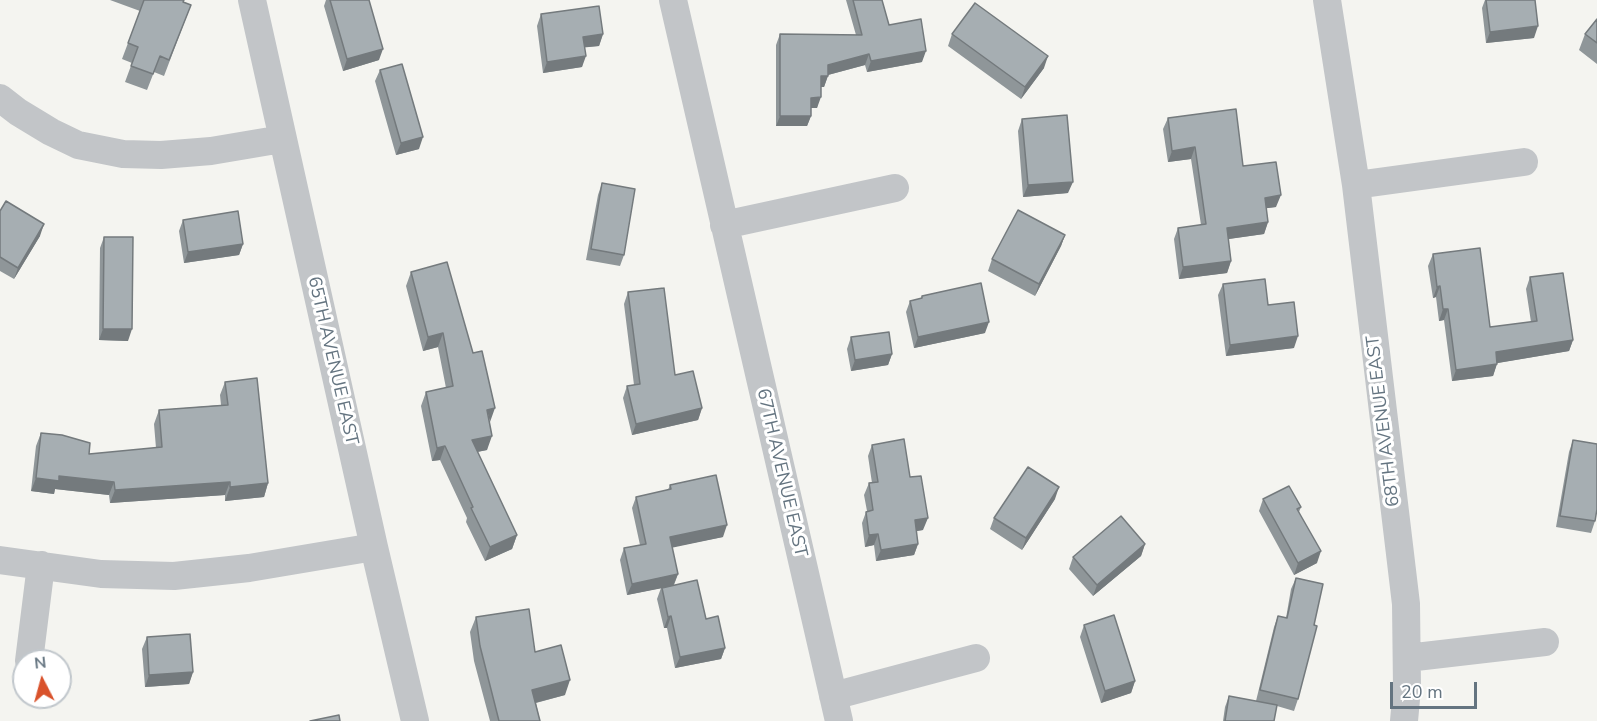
<!DOCTYPE html>
<style>
body{margin:0}
#map{position:relative;width:1597px;height:721px;overflow:hidden;background:#f4f4f0;font-family:"Nunito Sans",sans-serif}
canvas{display:block}
.north{position:absolute;left:12px;top:649px;width:60px;height:60px;box-sizing:border-box;background:#fff;border:2px solid #c1c7cc;border-radius:50%;rotate:354deg;font-size:16px;font-weight:700;line-height:24px;text-align:center;color:#647480}
.north::after{content:'';display:block;margin:auto;width:21px;height:27px;background:#d9522b;clip-path:polygon(50% 0,100% 100%,50% 72%,0 100%)}
.scale{position:absolute;left:1390px;top:682px;width:87px;height:27px;box-sizing:border-box;border:3px solid #647480;border-top:0;padding-left:8px;font-size:18px;line-height:21px;white-space:nowrap;color:#647480;-webkit-text-stroke:4px #fff;paint-order:stroke}
</style>
<div id="map">
<canvas width="1597" height="721"></canvas>
<div class="north">N</div>
<div class="scale">20 m</div>
</div>
<script>
const ctx = document.querySelector('canvas').getContext('2d');
ctx.lineJoin = 'round';
function shape(rows) {
  const path = new Path2D();
  for (const r of rows) {
    path.moveTo(r[0], r[1]);
    for (let i = 2; i < r.length; i += 2) path.lineTo(r[i], r[i + 1]);
  }
  return path;
}
function stroke(path, color, width, dash) {
  ctx.strokeStyle = color;
  ctx.lineWidth = width;
  ctx.lineCap = dash ? 'butt' : 'round';
  ctx.setLineDash(dash || []);
  ctx.stroke(path);
}
function paint(path, color) {
  ctx.fillStyle = color;
  ctx.fill(path, 'evenodd');
}
function write(font, color, halo, rows, align = 'center') {
  ctx.font = font + ' "Nunito Sans",sans-serif';
  ctx.lineWidth = 6;
  ctx.setLineDash([]);
  ctx.textBaseline = 'middle';
  ctx.strokeStyle = halo;
  ctx.fillStyle = color;
  for (const [text, x, y, turn = 0] of rows) {
    ctx.save();
    ctx.translate(x, y);
    ctx.rotate((+turn || 0) * Math.PI / 180);
    ctx.textAlign = isNaN(turn) ? turn : align;
    if (halo) ctx.strokeText(text, 0, 0);
    ctx.fillText(text, 0, 0);
    ctx.restore();
  }
}
stroke(shape([
 [252,0,374,547,415,721],
 [673,0,839,721],
 [1327,0,1356,185,1406,604,1407,688,1404,721],
 [0,98,18,112,51,132,78,145,123,154,161,155,211,151,282,139],
 [1356,185,1524,162],
 [724,225,895,188],
 [0,560,101,574,174,576,249,568,374,547],
 [1407,658,1545,642],
 [29,661,41,565],
 [833,696,976,658]
]), '#c2c5c8', 28);
paint(shape([
 [110,0,184,0,184,2,191,5,164,76,154,72,147,90,125,82,132,63,122,59,140,11],
 [326,0,369,0,379,60,343,71,324,6],
 [846,0,882,0,889,25,922,62,867,72,865,65,828,75,824,87,821,87,817,108,811,108,811,116,807,126,776,126,776,45,780,34,856,35],
 [1485,0,1535,0,1534,38,1486,43,1482,8],
 [541,14,603,34,599,46,585,47,582,67,543,73,537,26],
 [1597,19,1597,64,1579,50,1585,34],
 [952,34,1044,68,1021,99,948,46],
 [380,70,419,149,396,155,375,81],
 [1168,118,1243,166,1276,207,1266,208,1268,222,1264,234,1228,239,1231,261,1227,273,1179,279,1174,239,1178,228,1201,225,1191,159,1168,162,1163,129],
 [1022,119,1068,193,1023,197,1018,131],
 [602,183,624,255,620,266,586,260,598,195],
 [0,211,40,236,14,279,0,271],
 [183,220,243,244,239,255,184,263,179,231],
 [1065,235,1061,246,1035,296,988,271,992,259],
 [104,237,128,341,99,340,100,248],
 [1433,254,1490,327,1531,322,1526,289,1530,277,1573,340,1569,351,1497,363,1493,376,1452,381,1444,320,1439,321,1436,297,1433,298,1428,266],
 [411,272,490,422,487,450,477,452,517,535,512,549,485,561,466,522,467,518,440,460,432,461,421,406,426,392,446,388,438,347,423,351,406,286],
 [1223,284,1294,348,1226,356,1218,295],
 [628,292,675,375,702,408,698,420,632,435,623,398,627,386,634,385,624,304],
 [922,296,985,333,914,348,906,312,910,301,921,299],
 [851,337,892,354,888,365,851,371,847,349],
 [225,382,268,483,264,497,225,501,225,495,110,503,109,495,55,489,54,494,31,491,36,446,41,433,89,454,156,448,154,424,159,410,221,405,220,395],
 [1573,440,1595,521,1591,533,1556,527,1569,452],
 [872,445,910,477,923,530,916,531,918,544,914,555,876,561,874,545,865,547,862,523,866,512,867,511,864,495,869,483,872,483,868,456],
 [670,485,723,537,672,547,678,574,674,585,706,619,725,648,721,659,675,668,667,628,664,628,657,599,661,588,627,595,620,560,624,548,640,545,632,508,636,497,668,490],
 [1055,499,1022,550,990,529,994,518],
 [1263,499,1301,507,1299,512,1317,563,1294,575,1259,511],
 [1145,544,1141,556,1093,596,1069,569,1073,557],
 [1296,578,1298,699,1294,711,1277,706,1274,721,1223,721,1225,707,1229,696,1256,701,1274,627,1278,616,1286,618,1291,589],
 [476,617,535,652,565,695,536,703,540,721,490,721,474,661,470,632],
 [1084,625,1135,681,1131,693,1101,703,1080,637],
 [147,637,193,672,189,684,145,687,142,649]
]), '#8f9699');
paint(shape([
 [1538,26,1534,38,1486,43,1490,32],
 [603,34,599,46,579,48,583,37],
 [383,49,379,60,343,71,347,59],
 [926,51,922,62,867,72,871,61],
 [869,54,865,65,824,76,828,65],
 [586,56,582,67,543,73,547,62],
 [1048,56,1044,68,1021,99,1025,87],
 [821,76,828,76,824,87,817,87],
 [821,97,817,108,807,108,811,98],
 [780,116,811,116,807,126,776,126],
 [423,137,419,149,396,155,401,143],
 [1195,147,1191,159,1168,162,1172,151],
 [1073,182,1068,193,1023,197,1028,185],
 [1281,195,1276,207,1261,209,1265,198],
 [1268,222,1264,234,1222,240,1227,228],
 [44,224,40,236,14,279,18,268],
 [1065,235,1061,246,1035,296,1039,284],
 [243,244,239,255,184,263,188,252],
 [1231,261,1227,273,1179,279,1183,267],
 [1440,286,1436,297,1433,298,1437,287],
 [1443,309,1448,309,1444,320,1439,321],
 [989,322,985,333,914,348,918,337],
 [103,329,132,329,128,341,99,340],
 [443,333,438,347,423,351,428,337],
 [1298,336,1294,348,1226,356,1230,345],
 [1573,340,1569,351,1492,364,1496,352],
 [892,354,888,365,851,371,855,360],
 [1497,364,1493,376,1452,381,1456,370],
 [495,408,490,422,487,410],
 [702,408,698,420,632,435,636,424],
 [492,436,487,450,467,454,472,440],
 [445,446,440,460,432,461,437,448],
 [59,476,114,482,109,495,55,489,54,494,31,491,36,478],
 [230,482,225,495,110,503,115,490],
 [268,483,264,497,225,501,230,487],
 [1059,487,1055,499,1022,550,1026,538],
 [928,518,923,530,911,532,915,520],
 [727,525,723,537,666,549,670,537],
 [878,534,874,545,865,547,869,535],
 [517,535,512,549,485,561,490,547],
 [918,544,914,555,876,561,881,550],
 [1145,544,1141,556,1093,596,1097,585],
 [1321,551,1317,563,1294,575,1298,563],
 [678,574,673,586,627,595,632,584],
 [671,616,667,628,664,628,668,617],
 [725,648,721,659,675,668,680,657],
 [193,672,189,684,145,687,149,675],
 [570,680,565,695,527,705,532,690],
 [1135,681,1131,693,1101,703,1105,691]
]), '#747a7d');
const building = shape([
 [144,0,184,0,183,2,191,5,169,60,160,56,153,74,131,66,138,47,128,43,144,0],
 [330,0,369,0,383,49,347,59,330,0],
 [853,0,882,0,889,25,921,19,926,51,871,61,869,54,828,65,828,76,821,76,821,97,811,98,811,116,780,116,780,34,862,35,853,0],
 [1486,0,1535,0,1538,26,1490,32,1486,0],
 [975,3,1048,56,1025,87,952,34,975,3],
 [599,6,603,34,583,37,586,56,547,62,541,14,599,6],
 [1597,19,1597,43,1585,34,1597,19],
 [402,64,423,137,401,143,380,70,402,64],
 [1236,109,1243,166,1276,162,1281,195,1265,198,1268,222,1227,228,1231,261,1183,267,1178,228,1206,224,1195,147,1172,151,1168,118,1236,109],
 [1067,115,1073,182,1028,185,1022,119,1067,115],
 [602,183,635,189,624,255,591,249,602,183],
 [6,201,44,224,18,268,0,257,0,211,6,201],
 [1018,210,1065,235,1039,284,992,259,1018,210],
 [238,211,243,244,188,252,183,220,238,211],
 [104,237,133,237,132,329,103,329,104,237],
 [1480,248,1490,327,1537,321,1530,277,1563,273,1573,340,1496,352,1497,364,1456,370,1448,309,1443,309,1440,286,1437,287,1433,254,1480,248],
 [447,262,473,353,482,351,495,408,487,410,492,436,472,440,517,535,490,547,471,508,473,507,445,446,437,448,426,392,453,386,443,333,428,337,411,272,447,262],
 [1265,279,1268,305,1294,302,1298,336,1230,345,1223,284,1265,279],
 [981,283,989,322,918,337,910,301,922,298,922,296,981,283],
 [664,288,675,375,693,371,702,408,636,424,627,386,640,384,628,292,664,288],
 [889,332,892,354,855,360,851,337,889,332],
 [257,378,268,483,230,487,230,482,115,490,114,482,59,476,59,481,36,478,41,433,62,435,90,443,89,454,162,447,159,410,228,405,225,382,257,378],
 [904,439,910,477,921,476,928,518,915,520,918,544,881,550,878,534,869,535,866,512,873,510,869,483,878,482,872,445,904,439],
 [1573,440,1597,444,1597,509,1595,521,1560,516,1573,440],
 [1028,467,1059,487,1026,538,994,518,1028,467],
 [716,475,727,525,670,537,678,574,632,584,624,548,646,544,636,497,671,489,670,485,716,475],
 [1289,486,1301,507,1297,509,1321,551,1298,563,1263,499,1289,486],
 [1121,516,1145,544,1097,585,1073,557,1121,516],
 [1296,578,1323,584,1314,625,1317,626,1298,699,1260,690,1278,616,1287,618,1296,578],
 [697,580,706,619,718,616,725,648,680,657,671,616,668,617,662,588,697,580],
 [529,609,535,652,561,645,570,680,532,690,540,721,499,721,480,646,476,617,529,609],
 [1114,615,1135,681,1105,691,1084,625,1114,615],
 [190,634,193,672,149,675,147,637,190,634],
 [1229,696,1277,705,1274,721,1225,721,1229,696],
 [339,715,340,721,310,721,339,715]
]);
paint(building, '#a6aeb2');
stroke(building, '#747a7d', 1.5);
write('18px', '#647480', '#fff', [
 ["65TH AVENUE EAST",332,361,77],
 ["68TH AVENUE EAST",1384,421,-97],
 ["67TH AVENUE EAST",781,473,77]
]);
</script>
